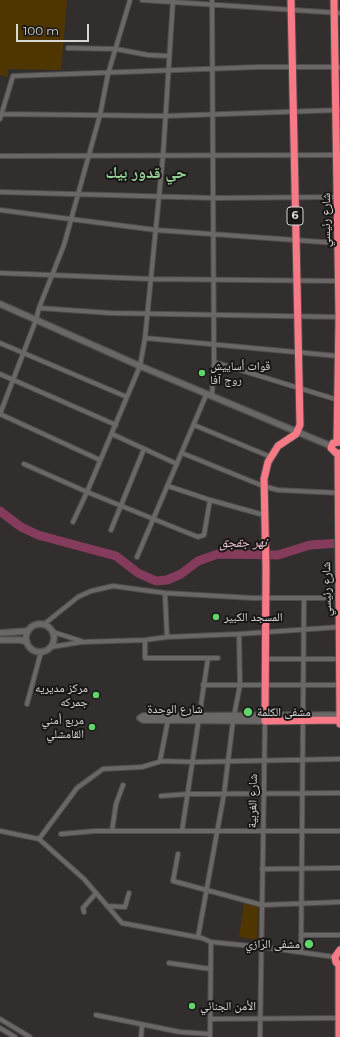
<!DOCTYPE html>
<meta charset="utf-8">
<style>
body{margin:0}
#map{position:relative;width:340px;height:1037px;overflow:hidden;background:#312e2d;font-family:Montserrat,sans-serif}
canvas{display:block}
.scale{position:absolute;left:16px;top:24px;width:73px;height:18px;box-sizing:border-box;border:2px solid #d9d7d6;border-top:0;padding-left:5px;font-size:12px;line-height:14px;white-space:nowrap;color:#d9d7d6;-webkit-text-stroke:3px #181716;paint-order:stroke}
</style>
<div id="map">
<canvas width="340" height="1037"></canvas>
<div class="scale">100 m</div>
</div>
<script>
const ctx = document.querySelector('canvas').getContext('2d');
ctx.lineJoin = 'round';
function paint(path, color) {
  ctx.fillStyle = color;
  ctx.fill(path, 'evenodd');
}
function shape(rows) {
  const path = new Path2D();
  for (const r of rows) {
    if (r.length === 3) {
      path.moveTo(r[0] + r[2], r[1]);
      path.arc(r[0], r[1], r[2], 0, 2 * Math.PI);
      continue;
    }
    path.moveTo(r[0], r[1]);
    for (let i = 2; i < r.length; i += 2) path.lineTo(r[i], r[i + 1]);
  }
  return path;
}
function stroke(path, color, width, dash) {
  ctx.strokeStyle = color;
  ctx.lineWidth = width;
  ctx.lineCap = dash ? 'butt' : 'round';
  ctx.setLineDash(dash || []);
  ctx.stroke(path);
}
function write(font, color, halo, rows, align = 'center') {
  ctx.font = font + ' Montserrat,"Noto Naskh Arabic",sans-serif';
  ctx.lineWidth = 4;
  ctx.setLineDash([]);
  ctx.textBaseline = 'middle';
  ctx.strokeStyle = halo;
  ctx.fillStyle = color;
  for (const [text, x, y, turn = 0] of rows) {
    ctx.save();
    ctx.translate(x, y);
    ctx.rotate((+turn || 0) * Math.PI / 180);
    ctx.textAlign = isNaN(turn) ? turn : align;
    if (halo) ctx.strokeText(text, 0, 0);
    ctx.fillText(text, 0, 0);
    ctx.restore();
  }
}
paint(shape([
 [0,0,67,0,61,70,8,69,8,77,0,75],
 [244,902,258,907,257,940,239,937]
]), '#4f3600');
stroke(shape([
 [0,511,21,527,38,535,116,556,138,573,156,581,167,580,181,574,198,561,218,554,278,555,310,545,340,543]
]), '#843b5c', 9);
const street = shape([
 [142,0,340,13],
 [68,48,116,49,148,55,169,56],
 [0,114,166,116,340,110],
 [0,119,13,76,259,67,340,67],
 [0,156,340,155],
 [0,192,214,198,338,197],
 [0,210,156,230,336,243],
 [0,273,151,279,339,281],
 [39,308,110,313,339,317],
 [145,338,338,356],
 [0,343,127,397],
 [214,362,338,400],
 [0,374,116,425],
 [212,395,214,362,212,0],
 [0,414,36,320,39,308,64,245,100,115,108,74,130,0],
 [0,414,100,460],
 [194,425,271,457],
 [112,434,177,464],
 [182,453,263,486,278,490,340,493],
 [24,464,87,492,198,537,204,535,210,500],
 [168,486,210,500,264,515],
 [73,522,87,492,140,366,145,338,163,156,173,0],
 [111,530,144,449],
 [137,557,207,393],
 [165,593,167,637],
 [43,625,78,597,91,591,113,586,165,593,253,598,340,598],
 [53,632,81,641],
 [145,640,145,658,218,658],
 [51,647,82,642,145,640,167,637,239,634,340,627],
 [266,659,340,659],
 [203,685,340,685],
 [27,704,41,652],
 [160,761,168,720],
 [161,796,188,794,340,793],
 [0,831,39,839,77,788,103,769,142,767,162,761,194,762,340,759],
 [112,831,116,804,123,785],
 [182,831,208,658],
 [61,834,95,831,340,831],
 [39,839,84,879,122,923,202,938,211,942,262,947,335,957],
 [178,854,173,881,262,905,340,902],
 [262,869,340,868],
 [107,906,125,907,129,893],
 [84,912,83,908,96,893],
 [301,935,340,935],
 [198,937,224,794,233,721,240,685,239,634],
 [301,952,304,598],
 [169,963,211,969],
 [96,1015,180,1032,210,1034],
 [0,1019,30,1037],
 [210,1019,340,1018],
 [0,1028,15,1037],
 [141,1037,142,1026],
 [210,1037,211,942],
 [260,1037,265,721]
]);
const secondary = shape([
 [0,304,140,366,331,446],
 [40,638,14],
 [0,633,28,631],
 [0,640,20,640,27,642],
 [265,721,143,720,140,718,143,716,340,715]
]);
const highway = shape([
 [291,0,300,425,296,434,278,446,268,462,264,479,266,568,265,721,340,720],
 [334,0,339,317,337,441],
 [340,442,333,443,331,448,336,453,340,453],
 [338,454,340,724],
 [340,950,335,957,336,962,340,966],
 [339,965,339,1037]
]);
stroke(street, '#4f4c4b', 6);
stroke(secondary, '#4f4c4b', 8);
stroke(highway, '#4f4c4b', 9);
stroke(street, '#6a6766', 4);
stroke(secondary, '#6a6766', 5.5);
stroke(highway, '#f77a86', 7);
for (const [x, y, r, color] of [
 [202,373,4,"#61d46a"],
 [216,617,4,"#61d46a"],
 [96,695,4,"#61d46a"],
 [248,712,5,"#61d46a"],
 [92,727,4,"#61d46a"],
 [309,944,5,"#61d46a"],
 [192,1006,4,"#61d46a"]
]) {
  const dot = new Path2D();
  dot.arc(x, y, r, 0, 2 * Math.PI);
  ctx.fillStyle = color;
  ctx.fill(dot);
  stroke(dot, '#181716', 1.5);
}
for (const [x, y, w] of [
 [295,216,16]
]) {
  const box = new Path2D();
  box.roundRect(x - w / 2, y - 9, w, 18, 3);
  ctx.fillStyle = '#181716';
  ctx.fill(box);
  stroke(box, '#d9d7d6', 1);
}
write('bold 11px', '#d9d7d6', null, [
 ["6",295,216]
]);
write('12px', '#d9d7d6', '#181716', [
 ["شارع رئيسي",326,220,-90],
 ["شارع رئيسي",327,589,-91],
 ["شارع الوحدة",175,709],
 ["شارع الغربية",253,801,-89]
]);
write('12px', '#d9d7d6', '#181716', [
 ["قوات أساييش",210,366],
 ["روج آفا",210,380],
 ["المسجد الكبير",224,617],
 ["مركز مديريه",88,688,"right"],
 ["جمركه",88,702,"right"],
 ["مشفى الكلمة",257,712],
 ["مربع أمني",84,720,"right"],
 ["القامشلي",84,734,"right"],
 ["مشفى الرّازي",300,944,"right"],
 ["الأمن الجنائي",200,1006]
], 'left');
write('italic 13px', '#f2c5d6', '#181716', [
 ["نهر جقجق",243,543,-1]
]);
write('bold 16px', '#98d399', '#181716', [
 ["حي قدور بيك",146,173]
]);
</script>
